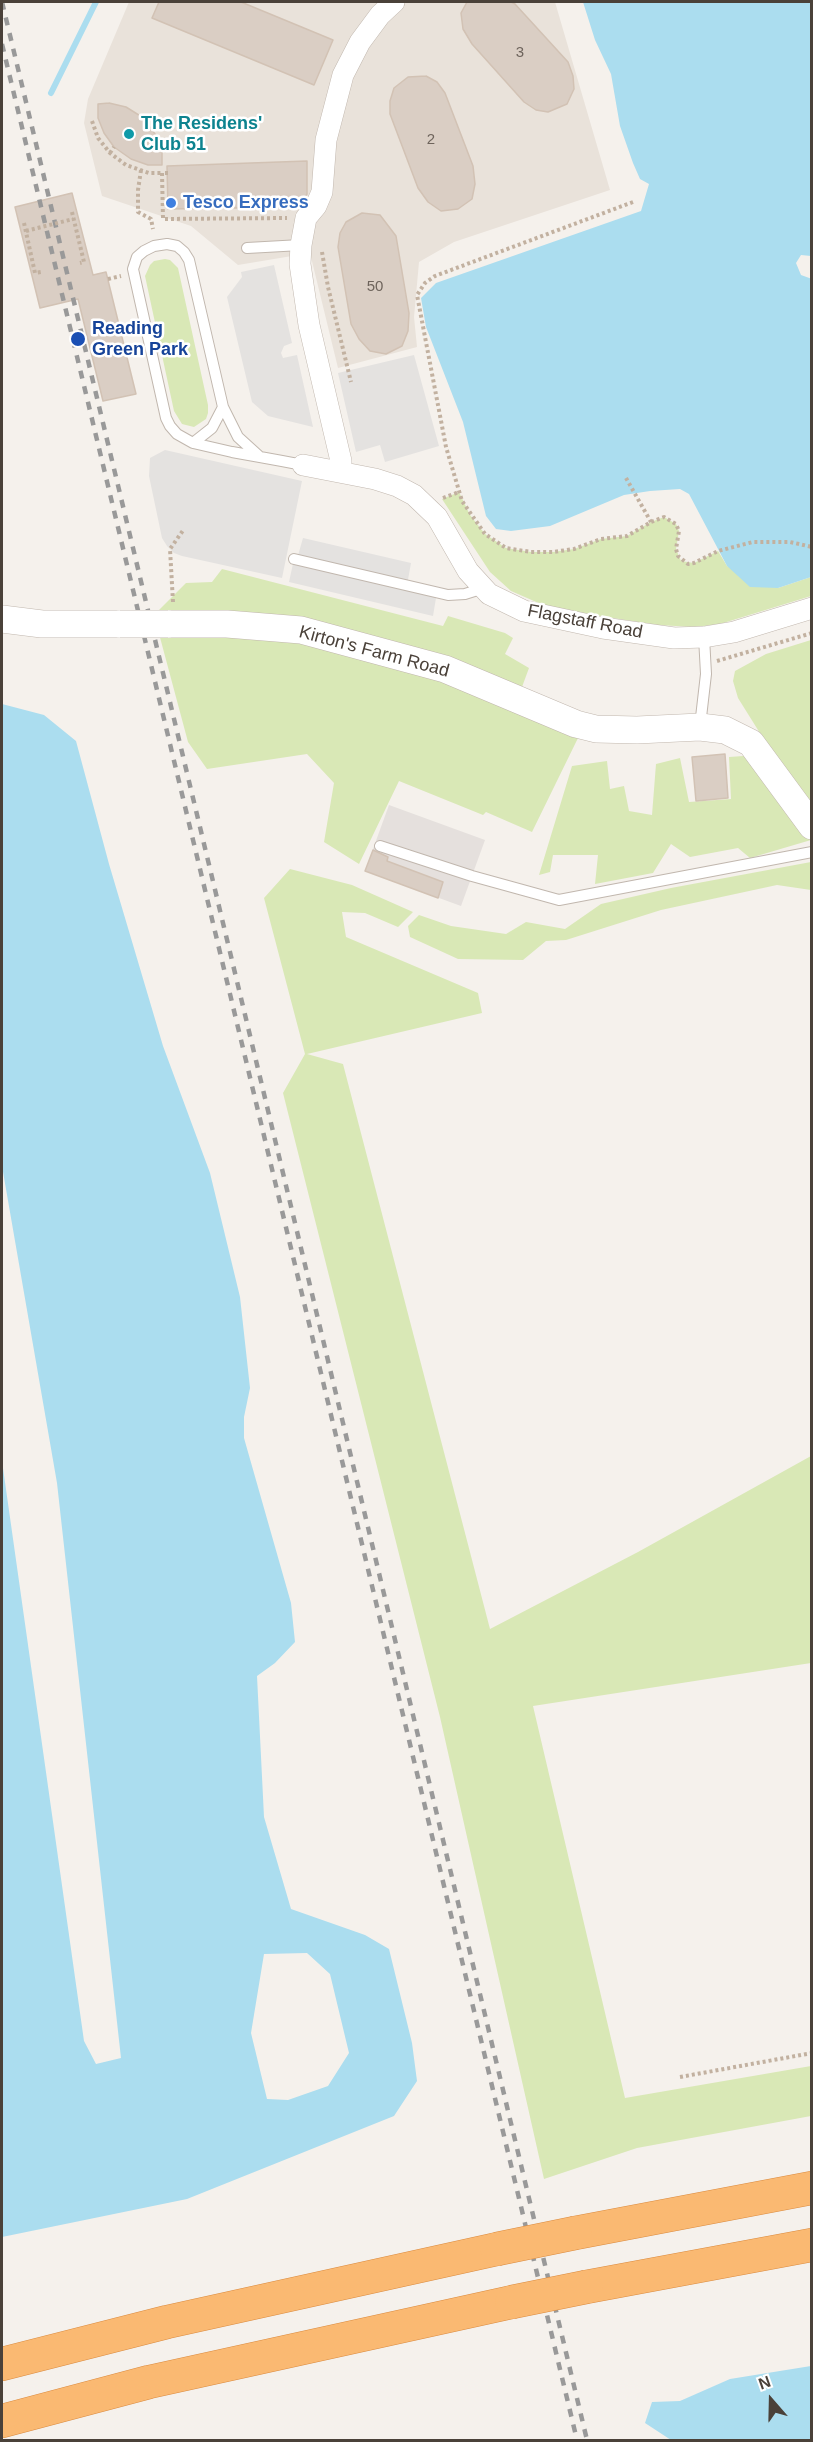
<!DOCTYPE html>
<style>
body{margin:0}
#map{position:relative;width:813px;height:2442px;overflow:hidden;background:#f5f1ec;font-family:Arial,sans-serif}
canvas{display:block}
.frame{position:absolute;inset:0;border:3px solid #4a4139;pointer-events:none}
.north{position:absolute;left:741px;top:2370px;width:60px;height:60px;-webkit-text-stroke:4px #fff;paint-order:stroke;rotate:340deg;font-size:16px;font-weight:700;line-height:24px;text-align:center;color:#4a4139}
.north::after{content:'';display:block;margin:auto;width:21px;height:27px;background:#4a4139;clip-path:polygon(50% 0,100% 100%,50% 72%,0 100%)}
</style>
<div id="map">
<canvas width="813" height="2442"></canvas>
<div class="frame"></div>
<div class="north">N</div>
</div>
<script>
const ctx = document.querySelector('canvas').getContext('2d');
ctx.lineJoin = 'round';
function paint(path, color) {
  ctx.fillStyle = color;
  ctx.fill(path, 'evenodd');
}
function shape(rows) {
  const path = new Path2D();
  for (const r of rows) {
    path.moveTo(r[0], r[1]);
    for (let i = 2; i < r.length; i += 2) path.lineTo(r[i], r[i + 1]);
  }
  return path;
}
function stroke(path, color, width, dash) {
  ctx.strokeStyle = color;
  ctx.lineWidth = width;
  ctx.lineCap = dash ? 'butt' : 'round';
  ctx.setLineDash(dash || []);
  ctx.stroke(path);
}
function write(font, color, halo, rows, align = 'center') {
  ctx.font = font + ' Arial,sans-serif';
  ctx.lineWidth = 5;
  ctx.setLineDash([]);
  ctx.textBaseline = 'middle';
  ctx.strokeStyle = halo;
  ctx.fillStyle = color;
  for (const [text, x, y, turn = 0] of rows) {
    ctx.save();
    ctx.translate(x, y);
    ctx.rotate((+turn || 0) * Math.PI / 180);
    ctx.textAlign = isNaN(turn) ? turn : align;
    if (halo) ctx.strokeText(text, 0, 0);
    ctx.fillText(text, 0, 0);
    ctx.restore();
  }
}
paint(shape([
 [129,2,555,2,610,190,454,242,419,262,414,317,417,347,338,368,310,253,238,265,191,226,102,196,84,123,88,99]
]), '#e9e2da');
paint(shape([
 [389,805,485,840,461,906,365,871]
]), '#e5e0dd');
paint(shape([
 [165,259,170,260,178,268,208,405,208,413,206,419,194,427,182,424,174,411,145,276,150,265,154,261],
 [459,492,470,515,485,534,506,548,531,552,553,552,574,549,601,539,627,536,651,522,664,517,676,524,679,531,676,549,681,561,694,563,718,551,727,566,778,588,811,577,811,596,720,624,695,627,657,625,550,608,511,591,490,572,442,499],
 [222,569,443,626,448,616,505,633,513,638,505,654,529,668,522,687,578,738,532,832,486,812,483,815,399,781,359,864,324,842,334,783,307,754,207,769,188,742,154,615,186,583,212,582],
 [811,640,811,840,750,858,738,848,690,857,671,844,653,873,595,884,598,855,553,855,550,872,539,875,572,766,607,761,610,789,624,786,629,811,652,815,656,764,680,758,689,802,731,799,729,757,773,754,738,698,733,681,735,671,766,654],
 [811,862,811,890,777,885,661,910,566,940,546,941,523,960,458,959,410,937,408,926,419,915,451,926,506,934,526,922,565,929,601,904,671,888],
 [290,869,352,885,413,912,398,927,365,913,342,912,346,937,478,993,482,1013,307,1054,343,1064,490,1629,638,1552,811,1456,811,1663,533,1706,625,2098,811,2066,811,2116,637,2148,544,2179,440,1717,283,1093,305,1054,264,898]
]), '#d9e8b6');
paint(shape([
 [274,265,292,343,284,346,281,353,283,358,297,355,313,427,268,416,252,402,227,297,242,277,241,272],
 [414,355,439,446,385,462,380,445,356,452,338,373],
 [165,450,302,481,282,578,182,556,174,553,167,546,162,538,149,476,150,458],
 [303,538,411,563,407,585,437,592,433,616,289,582,294,559,297,559]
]), '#e4e2e0');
paint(shape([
 [583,2,811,2,811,256,801,255,796,263,801,275,812,279,811,577,778,588,750,587,727,566,689,494,680,489,650,491,624,495,550,526,511,531,496,529,486,516,463,422,426,327,421,298,436,283,641,211,649,184,640,179,633,163,620,126,611,74,595,40],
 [2,704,44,715,76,741,109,864,163,1046,210,1173,240,1297,250,1388,244,1417,244,1438,291,1603,295,1642,275,1663,257,1676,264,1817,291,1909,365,1935,389,1949,412,2043,417,2081,394,2116,187,2199,2,2237,2,1461,84,2041,96,2064,121,2058,57,1483,2,1166],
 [307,1953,330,1974,349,2053,328,2086,288,2100,267,2099,251,2033,264,1954],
 [811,2366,811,2440,671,2440,645,2423,652,2402,680,2401,730,2379]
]), '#abddef');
stroke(shape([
 [51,93,96,2]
]), '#abddef', 6);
const building = shape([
 [159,2,241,2,333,40,314,85,152,18,159,2],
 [467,2,511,2,515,4,568,62,573,76,574,89,567,104,548,112,536,110,524,102,472,44,463,29,461,13,467,2],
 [426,76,437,82,445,93,473,166,475,184,472,199,458,209,441,211,428,202,418,188,390,114,390,101,394,88,408,77,426,76],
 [109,103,126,107,142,117,155,134,162,151,162,165,148,165,131,159,114,147,104,133,98,118,98,104,109,103],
 [307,161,307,194,298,207,168,209,167,166,307,161],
 [72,193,93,275,106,272,136,394,103,401,78,299,40,308,15,207,72,193],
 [362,213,380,215,396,236,409,313,408,331,402,346,386,354,370,351,359,339,351,324,338,247,340,233,346,222,362,213],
 [725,754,728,798,696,801,692,757,725,754],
 [373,850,388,857,387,861,443,882,438,898,365,871,373,850]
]);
paint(building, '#dacec4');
stroke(building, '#d2c2b4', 1.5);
const service = shape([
 [247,248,301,245],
 [193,443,212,428,223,407],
 [260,457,238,437,223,407,189,260,184,252,177,246,167,244,154,246,144,251,137,257,133,269,166,418,170,426,177,434,193,443,232,452,260,457,282,461,303,465],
 [294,559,448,595,465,594,484,588],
 [700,726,706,674,704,637],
 [380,846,472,876,559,900,812,852]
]);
const minor = shape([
 [303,465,375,479,397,486,414,495,437,517,468,571,489,594,524,611,603,628,674,638,704,637,734,632,812,608],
 [341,472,341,461,309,325,300,264,301,245,306,218,316,206,322,192,326,140,343,75,360,42,380,15,394,2]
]);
const tertiary = shape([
 [2,619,42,624,120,624],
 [168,624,227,624,301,630,445,669,576,724,596,729,637,730,700,727,725,730,751,743,812,826]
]);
const motorway = shape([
 [575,2233,812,2188],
 [586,2287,812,2245],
 [2,2364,167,2322,497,2249],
 [2,2421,149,2382,512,2302]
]);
stroke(service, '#c1b7ae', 12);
stroke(minor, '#c1b7ae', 22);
stroke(tertiary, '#c1b7ae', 28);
stroke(motorway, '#da8b40', 34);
stroke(shape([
 [92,121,98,138,110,153,126,165,149,173,162,173],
 [110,153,114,147],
 [141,170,138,190,138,212,151,219,153,229],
 [168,173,162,173,163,219,287,218],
 [633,202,435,276,425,283,417,295,446,447,462,501,485,534,506,548,531,552,553,552,574,549,601,539,627,536,651,522,664,517,676,524,679,531,676,549,678,556,688,564,694,563,718,551,753,542,790,542,812,547],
 [72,212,84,262,80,263],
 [24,223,35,273,41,272],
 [322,252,328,287,351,382],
 [108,279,121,276],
 [626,478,651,522],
 [443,498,459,492],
 [173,602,170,549,184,529],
 [717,661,812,633],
 [680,2077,812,2053]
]), '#c2b1a0', 4, [3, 3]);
stroke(service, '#fff', 10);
stroke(minor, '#fff', 21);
stroke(tertiary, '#fff', 27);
stroke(motorway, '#fab972', 33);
stroke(shape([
 [2,2,587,2440],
 [2,44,577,2440]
]), '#999', 4.5, [8, 8]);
const tertiaryBridge = shape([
 [120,624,168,624]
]);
const motorwayBridge = shape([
 [497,2249,575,2233],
 [512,2302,586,2287]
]);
stroke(tertiaryBridge, '#c1b7ae', 28, []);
stroke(motorwayBridge, '#da8b40', 34, []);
stroke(shape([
 [26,231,73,219]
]), '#c2b1a0', 4, [3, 3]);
stroke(tertiaryBridge, '#fff', 27);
stroke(motorwayBridge, '#fab972', 33);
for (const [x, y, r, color] of [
 [129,134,6,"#0f9aa8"],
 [171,203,6,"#3f7fe0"],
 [78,339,8,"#1a4fb4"]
]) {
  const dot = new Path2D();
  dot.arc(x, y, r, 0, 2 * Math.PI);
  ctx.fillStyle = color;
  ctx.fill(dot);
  stroke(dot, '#fff', 2);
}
write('15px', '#6e645c', null, [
 ["3",520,53],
 ["2",431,140],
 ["50",375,287]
]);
write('bold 18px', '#0d838f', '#fff', [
 ["The Residens'",141,124],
 ["Club 51",141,145]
], 'left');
write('bold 18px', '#366cbe', '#fff', [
 ["Tesco Express",183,203]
], 'left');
write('bold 18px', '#164399', '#fff', [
 ["Reading",92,329],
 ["Green Park",92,350]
], 'left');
write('18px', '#4a4139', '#fff', [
 ["Flagstaff Road",585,622,11],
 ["Kirton's Farm Road",374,652,15]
]);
</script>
